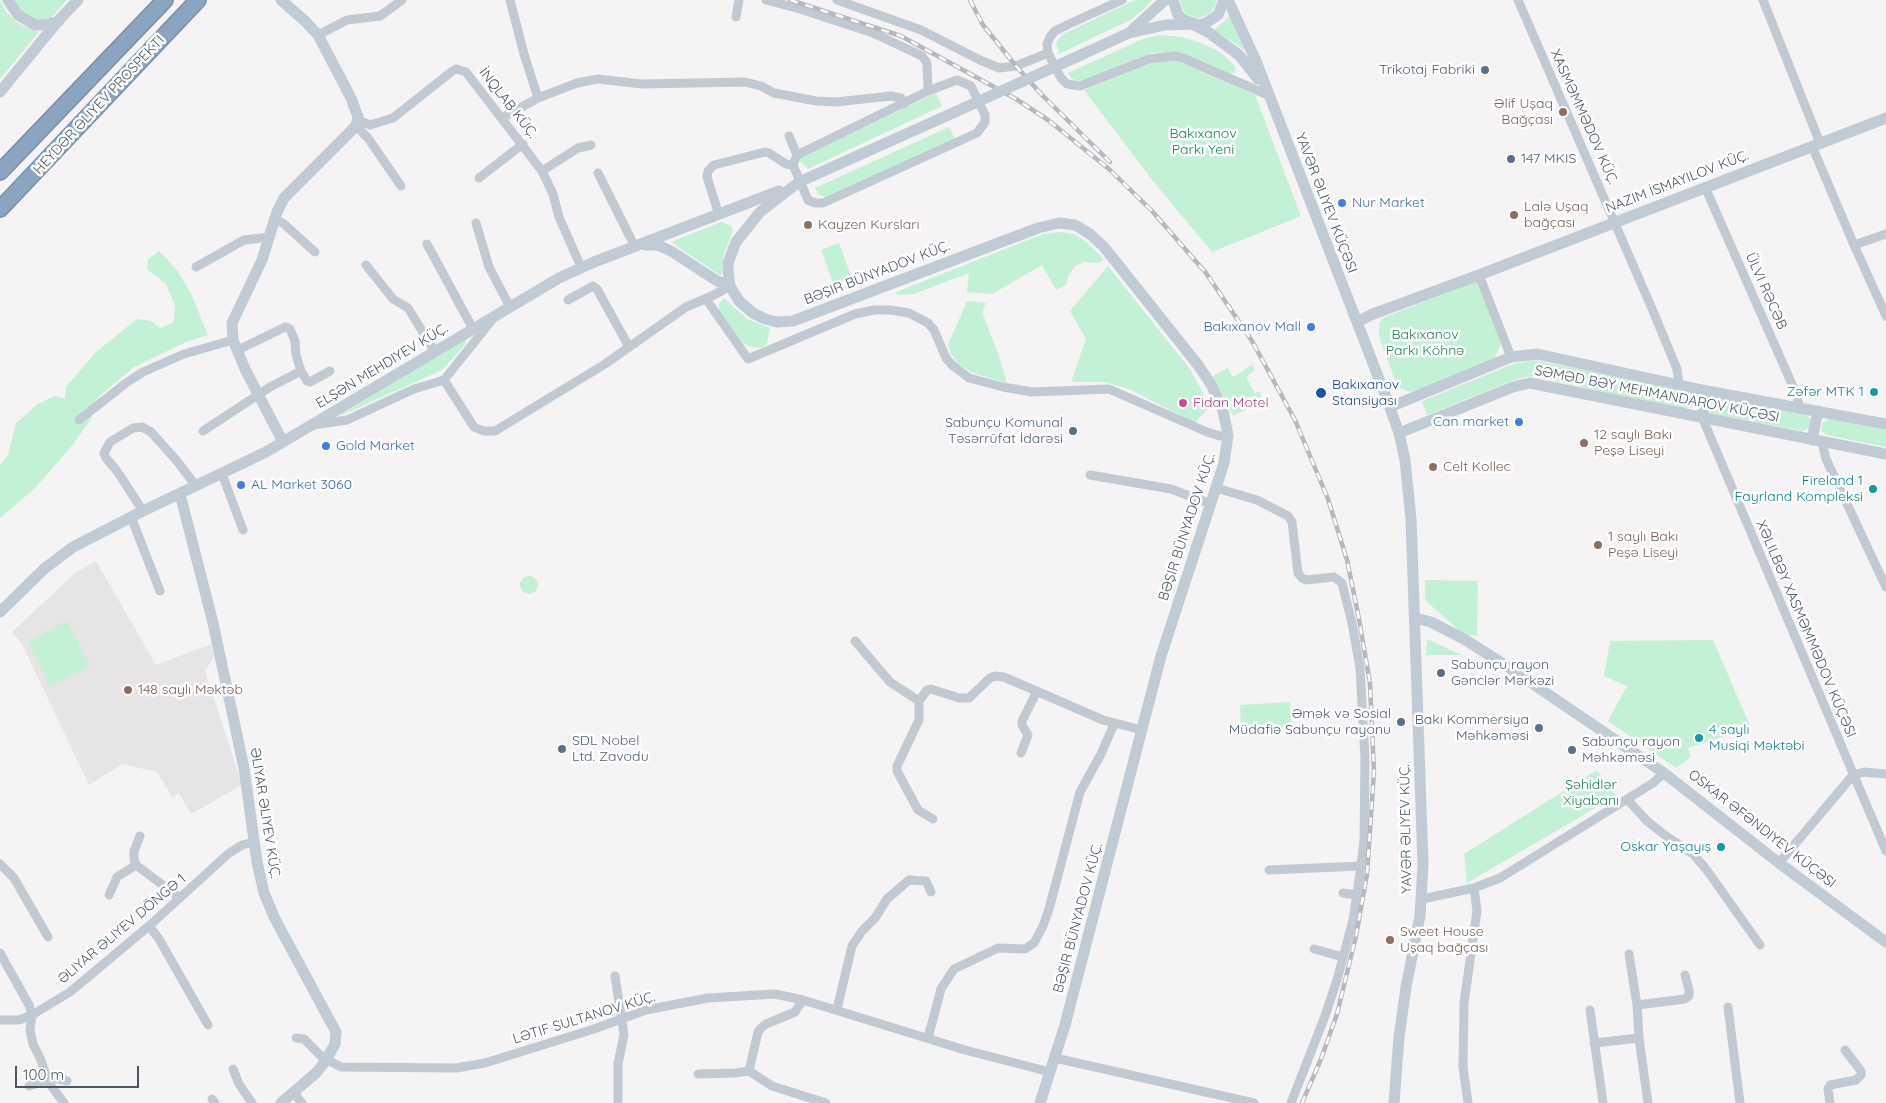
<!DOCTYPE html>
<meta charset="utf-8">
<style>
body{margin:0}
#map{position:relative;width:1886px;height:1103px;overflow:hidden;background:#f5f3f3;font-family:Quicksand,sans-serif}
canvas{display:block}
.scale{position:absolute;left:15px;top:1066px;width:124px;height:22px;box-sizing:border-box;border:2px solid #4a5661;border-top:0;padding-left:6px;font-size:15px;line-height:18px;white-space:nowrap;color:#4a5661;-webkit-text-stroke:4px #fff;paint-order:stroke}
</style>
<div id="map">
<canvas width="1886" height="1103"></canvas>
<div class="scale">100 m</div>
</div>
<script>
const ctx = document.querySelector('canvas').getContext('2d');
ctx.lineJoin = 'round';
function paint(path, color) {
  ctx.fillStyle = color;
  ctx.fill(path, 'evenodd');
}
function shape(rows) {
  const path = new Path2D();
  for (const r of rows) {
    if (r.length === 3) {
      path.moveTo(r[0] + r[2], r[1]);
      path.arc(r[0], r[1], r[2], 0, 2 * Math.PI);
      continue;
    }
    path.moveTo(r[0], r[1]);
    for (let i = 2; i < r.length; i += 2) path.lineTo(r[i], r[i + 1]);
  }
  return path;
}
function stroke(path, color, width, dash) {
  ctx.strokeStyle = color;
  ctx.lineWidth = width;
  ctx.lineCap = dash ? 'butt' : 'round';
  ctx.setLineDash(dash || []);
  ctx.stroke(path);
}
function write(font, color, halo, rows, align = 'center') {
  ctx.font = font + ' Quicksand,sans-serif';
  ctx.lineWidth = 5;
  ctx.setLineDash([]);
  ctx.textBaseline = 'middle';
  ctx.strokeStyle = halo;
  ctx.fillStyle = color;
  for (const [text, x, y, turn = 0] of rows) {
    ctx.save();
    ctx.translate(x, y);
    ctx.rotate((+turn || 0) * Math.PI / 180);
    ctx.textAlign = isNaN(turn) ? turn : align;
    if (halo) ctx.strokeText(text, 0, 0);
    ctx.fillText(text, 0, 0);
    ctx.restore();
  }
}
paint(shape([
 [96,561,156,665,211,644,214,657,205,671,242,785,191,814,179,793,172,797,157,772,122,764,89,785,22,644,12,632,75,573]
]), '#e6e4e5');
paint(shape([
 [0,0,7,13,19,24,39,32,0,79],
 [14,0,67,0,51,18,39,22,24,13],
 [1135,0,1152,0,1143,10,1130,20,1059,54,1056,42,1063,34],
 [1180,0,1217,0,1217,1,1211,13,1199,18,1187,15,1183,10],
 [1230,16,1245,50,1214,30],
 [1159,35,1182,37,1201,43,1220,52,1233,64,1236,69,1234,73,1228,73,1193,57,1176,52,1152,53,1088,79,1077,81,1071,78,1068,73,1143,39],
 [1163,61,1176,61,1189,64,1255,95,1301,216,1212,252,1153,181,1084,90,1145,65],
 [936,93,942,106,808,169,798,159],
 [949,127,955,139,828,198,819,195,815,188],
 [721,222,730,225,733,230,723,257,721,276,671,242],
 [1059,232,1074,234,1086,242,1100,255,1103,260,1098,263,1084,262,1075,266,1068,276,1067,284,1056,290,1042,265,992,294,967,292,969,273,914,294,900,295,894,293,1043,234],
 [839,243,851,276,833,283,821,250],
 [159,251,177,270,192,296,208,335,186,342,134,367,96,399,91,419,71,447,33,490,0,518,0,465,8,455,16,423,38,404,55,396,65,399,66,387,96,352,137,319,151,321,160,328,174,322,175,306,166,284,147,269,148,259],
 [1108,266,1190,369,1210,406,1195,423,1131,390,1105,382,1071,382,1086,339,1070,311],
 [1477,281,1501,344,1494,360,1417,390,1410,392,1400,388,1396,383,1379,336,1379,324,1383,318],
 [724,298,747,319,770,328,767,343,762,348,747,346,741,341,719,312,719,304],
 [967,301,986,303,982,312,998,353,1007,383,973,373,958,364,951,354,948,345],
 [466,338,465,345,442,370,342,415,342,414],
 [1533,360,1688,390,1694,396,1691,406,1684,410,1533,376,1517,379,1427,415,1422,401,1513,364],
 [1252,365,1255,370,1246,377,1255,393,1259,391,1263,400,1233,416,1213,376,1228,368,1233,377],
 [1711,397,1806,415,1811,419,1809,428,1803,431,1708,413],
 [1829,419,1886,430,1886,447,1827,435,1821,431,1823,422],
 [529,585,9],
 [1425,580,1478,581,1477,636,1463,634,1425,600],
 [67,621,90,666,50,686,28,642],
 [1427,639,1462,655,1426,655],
 [1713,640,1751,728,1688,748,1691,757,1676,768,1608,721,1627,686,1604,676,1610,641],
 [1290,702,1291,727,1241,730,1240,705],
 [1597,770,1616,796,1467,883,1464,854]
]), '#c3f1d5');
const highway = shape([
 [0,172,165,0],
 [0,209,198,0]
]);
stroke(highway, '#7690ad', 18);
stroke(shape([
 [510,0,524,54,538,98],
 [766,0,800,9,873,33,922,56,927,63,928,91],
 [837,0,921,30,980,60,999,68,1016,66,1048,53],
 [1122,0,1069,24,1055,31,1050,37,1047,44,1048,53,1061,78,1067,84,1080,86,1149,59,1174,56,1183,58,1268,95],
 [1518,0,1653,311,1677,369,1679,384],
 [1763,0,1820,143],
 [736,17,739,0],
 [318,35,347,20,380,16,402,0],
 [957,80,971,86,985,115,985,122,977,133,823,203,815,203,808,200,793,165,797,155,928,91,957,80],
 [502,118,538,98,577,83,598,79,642,84,745,82,761,86,774,93,816,101,836,102,891,96,901,98,904,104],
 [358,120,370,125,393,118,451,72,456,69,466,72,542,171,553,194,559,217,581,267],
 [356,126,368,138,401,186],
 [789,136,797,155],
 [1812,146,1854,245,1886,316],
 [542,171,578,148,591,145],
 [598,173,635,247],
 [479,178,523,144],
 [1705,187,1795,391,1800,407],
 [719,215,707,177,708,171,714,165,765,152,769,153,786,164,793,165],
 [274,218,284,224,315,252],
 [476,223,489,267,510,307],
 [427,244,473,329],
 [1854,245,1886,234],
 [366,265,393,299,408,308,435,352],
 [196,267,244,240,270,237],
 [1479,275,1511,357],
 [706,299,748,359,855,314,874,310,890,310,909,313,928,323,934,330,946,358,952,365,969,378,1003,387,1032,392,1109,389,1207,432,1220,436,1228,435],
 [568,300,593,286,597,289,629,347],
 [238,350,285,327,290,329,295,341,296,355,301,371,307,381,310,382,330,371],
 [444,380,474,427,483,431,495,431,605,364,686,307,714,295,730,286],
 [1702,417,1886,851],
 [79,420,126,383,143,372,184,354,233,340],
 [313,425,347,420,414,389,444,380,492,320],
 [203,431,270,387,301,371],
 [1822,442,1826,459,1886,587],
 [222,474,243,530],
 [1090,475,1171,489,1211,504],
 [1216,488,1257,500,1288,516,1292,522,1298,573,1302,578,1306,580,1334,577,1342,583,1352,623,1360,668,1365,758,1364,841,1360,873,1353,920,1337,980,1325,1016,1291,1103],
 [143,511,117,471,106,458,104,453,110,442,133,428,142,427,151,432,177,461,196,486],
 [131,517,160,591],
 [855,641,890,682,919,701],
 [1021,753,1028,735,1022,725,1022,721,1037,691],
 [1627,799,1647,821,1666,836,1693,854,1706,869,1760,945],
 [933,819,918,810,897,771,897,766,919,720,919,701,927,690,931,689,959,698,969,698,990,678,995,676,1004,677,1103,720,1142,730],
 [140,836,134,851,134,859,136,865,180,898],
 [1779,863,1853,775,1864,772,1886,774],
 [0,864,14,878,48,937],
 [1269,870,1361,866],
 [1343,893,1357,895],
 [109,895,117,877,136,865],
 [1422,899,1474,888,1500,878,1653,783,1664,773],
 [149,926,159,939,208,1025],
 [1314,949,1343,957],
 [0,953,29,1005,32,1015,30,1030,33,1044,40,1058,49,1083,64,1103],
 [1629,954,1637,1005,1639,1038,1648,1103],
 [615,976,624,1035,618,1064,618,1103],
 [803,1000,795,1012,766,1024,761,1028,758,1032,749,1071,772,1086,826,1103],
 [1637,1005,1685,999,1689,996,1689,990,1685,975],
 [1728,1007,1740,1103],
 [837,1009,852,946,862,931,875,918,887,899,909,880,926,881,931,892],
 [1590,1010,1603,1103],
 [0,1020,19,1020,32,1015,70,992,149,926,228,854,242,845,254,842],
 [296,1038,304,1039,322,1057,341,1067,456,1068,485,1063,594,1029,646,1010,708,998,775,994,803,1000,965,1050,1050,1072],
 [928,1038,941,989,954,969,998,948,1025,949,1034,943,1043,926,1049,909,1080,792,1101,754,1114,724],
 [1594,1043,1639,1038],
 [1055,1058,1254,1103],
 [233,1069,239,1084,252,1103],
 [698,1074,735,1073,749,1071],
 [29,1086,54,1078,67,1081],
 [293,1092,302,1103],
 [212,1099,215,1103],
 [1468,1103,1463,1067,1464,1003,1477,911,1474,888],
 [1830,1103,1828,1089,1830,1085,1856,1080,1861,1075,1861,1071,1845,1050]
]), '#c1cad2', 9);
stroke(shape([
 [8,0,18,15,35,25,46,25,59,21],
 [281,0,305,21,318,35,351,98,358,117,356,126,284,198,277,212,262,260,232,323,233,340,245,369,283,442],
 [1173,0,1178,15,1184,20,1199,25,1206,23,1218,15,1224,0],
 [1228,0,1256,61,1386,397,1399,433,1405,460,1411,519,1423,864,1420,916,1406,987,1399,1037,1394,1103],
 [1132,30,1165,0],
 [1072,59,1129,33,1165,25,1192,24,1208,32,1239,55,1258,79],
 [0,92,58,21,78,0],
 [955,112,799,182,760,212,736,242,728,263,728,271,730,286,739,301,753,313,765,319,777,322,793,321,1038,228,1059,223,1075,225,1090,234,1104,247,1198,365,1212,386,1223,411,1228,435,1224,463,1161,656,1065,1025,1040,1103],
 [646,245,657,245,671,251,717,281,730,286],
 [1357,322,1373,314,1479,275,1886,118],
 [1390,407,1511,357,1537,354,1707,391,1886,424],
 [1702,417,1707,391],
 [1399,433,1513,387,1530,383,1886,454],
 [1812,440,1818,411],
 [180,494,213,623,244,768,257,862,264,893,275,919,336,1032,335,1044,326,1060,317,1072,281,1103],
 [0,612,44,569,73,547,143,511,266,452,559,278,594,262,779,191],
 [1415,618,1431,622,1464,639,1508,667,1664,773,1779,863,1886,942]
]), '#c1cbd6', 11);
stroke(highway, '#8ba5c1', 15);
const rail = shape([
 [790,0,901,36,1016,99,1048,120,1109,169,1152,211,1206,273,1252,341,1295,420,1328,499,1347,560,1359,619,1370,683,1374,771,1367,874,1356,936,1337,1014,1321,1059,1302,1103],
 [970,0,983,25,1016,66,1042,95,1110,162]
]);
stroke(rail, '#b5b8bd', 4.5);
stroke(rail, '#fff', 2.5, [8]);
stroke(shape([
 [955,112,1072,59]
]), '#c1cbd6', 11);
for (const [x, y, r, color] of [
 [1485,70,5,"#5c6f8a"],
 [1563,112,5,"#8d6e63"],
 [1511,159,5,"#5c6f8a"],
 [1342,203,5,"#3f7fe0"],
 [1514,215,5,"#8d6e63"],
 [808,225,5,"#8d6e63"],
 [1311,327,5,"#3f7fe0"],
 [1874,392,5,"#0f9aa8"],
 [1321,393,6,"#1a4fb4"],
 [1183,403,5,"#d1479c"],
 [1519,422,5,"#3f7fe0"],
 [1073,431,5,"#5c6f8a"],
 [1584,443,5,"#8d6e63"],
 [326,446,5,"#3f7fe0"],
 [1433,467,5,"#8d6e63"],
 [241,485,5,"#3f7fe0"],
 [1873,489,5,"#0f9aa8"],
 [1598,545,5,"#8d6e63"],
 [1441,673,5,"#5c6f8a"],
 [128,690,5,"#8d6e63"],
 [1401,722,5,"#5c6f8a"],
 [1539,728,5,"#5c6f8a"],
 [1699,738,5,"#0f9aa8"],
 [562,749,5,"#5c6f8a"],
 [1572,750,5,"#5c6f8a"],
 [1721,847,5,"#0f9aa8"],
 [1390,940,5,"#8d6e63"]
]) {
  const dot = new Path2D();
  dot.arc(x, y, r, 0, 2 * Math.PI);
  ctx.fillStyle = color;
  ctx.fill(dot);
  stroke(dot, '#fff', 2);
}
write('14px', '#4e5e75', '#fff', [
 ["Trikotaj Fabriki",1475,70],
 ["147 MKIS",1521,159,"left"],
 ["Sabunçu Komunal",1063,423],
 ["Təsərrüfat İdarəsi",1063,439],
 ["Sabunçu rayon",1451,665,"left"],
 ["Gənclər Mərkəzi",1451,681,"left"],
 ["Əmək və Sosial",1391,714],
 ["Müdafiə Sabunçu rayonu",1391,730],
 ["Bakı Kommersiya",1529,720],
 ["Məhkəməsi",1529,736],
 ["SDL Nobel",572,741,"left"],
 ["Ltd. Zavodu",572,757,"left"],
 ["Sabunçu rayon",1582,742,"left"],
 ["Məhkəməsi",1582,758,"left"]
], 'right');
write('14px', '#4a5661', '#fff', [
 ["İNQLAB KÜÇ.",508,103,52],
 ["HEYDƏR ƏLIYEV PROSPEKTI",99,105,-47],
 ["XASMƏMMƏDOV KÜÇ.",1584,117,66],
 ["NAZIM İSMAYILOV KÜÇ.",1677,182,-21],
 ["YAVƏR ƏLIYEV KÜÇƏSI",1326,203,69],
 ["BƏŞIR BÜNYADOV KÜÇ.",877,273,-21],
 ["ÜLVI RƏCƏB",1766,291,66],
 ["ELŞƏN MEHDIYEV KÜÇ.",382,366,-31],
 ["SƏMƏD BƏY MEHMANDAROV KÜÇƏSI",1657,394,11],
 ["BƏŞIR BÜNYADOV KÜÇ.",1187,527,-72],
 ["XƏLILBƏY XASMƏMMƏDOV KÜÇƏSI",1806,629,67],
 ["ƏLIYAR ƏLIYEV KÜÇ.",265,813,81],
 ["YAVƏR ƏLIYEV KÜÇ.",1406,829,-91],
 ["OSKAR ƏFƏNDIYEV KÜÇƏSI",1762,829,38],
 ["BƏŞIR BÜNYADOV KÜÇ.",1078,918,-75],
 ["ƏLIYAR ƏLIYEV DÖNGƏ 1",122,929,-40],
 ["LƏTIF SULTANOV KÜÇ.",584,1018,-17]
]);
write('14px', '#785e54', '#fff', [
 ["Əlif Uşaq",1553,104,"right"],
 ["Bağçası",1553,120,"right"],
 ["Lalə Uşaq",1524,207],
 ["bağçası",1524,223],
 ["Kayzen Kursları",818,225],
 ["12 saylı Bakı",1594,435],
 ["Peşə Liseyi",1594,451],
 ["Celt Kollec",1443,467],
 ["1 saylı Bakı",1608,537],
 ["Peşə Liseyi",1608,553],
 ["148 saylı Məktəb",138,690],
 ["Sweet House",1400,932],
 ["Uşaq bağçası",1400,948]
], 'left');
write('14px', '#17864f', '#fff', [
 ["Bakıxanov",1203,134],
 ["Parkı Yeni",1203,150],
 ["Bakıxanov",1425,335],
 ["Parkı Köhnə",1425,351],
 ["Şəhidlər",1591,785],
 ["Xiyabanı",1591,801]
]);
write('14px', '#366cbe', '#fff', [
 ["Nur Market",1352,203],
 ["Bakıxanov Mall",1301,327,"right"],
 ["Can market",1509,422,"right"],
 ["Gold Market",336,446],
 ["AL Market 3060",251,485]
], 'left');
write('14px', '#164399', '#fff', [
 ["Bakıxanov",1332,385],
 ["Stansiyası",1332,401]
], 'left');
write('14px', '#0d838f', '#fff', [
 ["Zəfər MTK 1",1864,392],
 ["Fireland 1",1863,481],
 ["Fayrland Kompleksi",1863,497],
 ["4 saylı",1709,730,"left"],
 ["Musiqi Məktəbi",1709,746,"left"],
 ["Oskar Yaşayış",1711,847]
], 'right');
write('14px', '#b23c85', '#fff', [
 ["Fidan Motel",1193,403]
], 'left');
</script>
